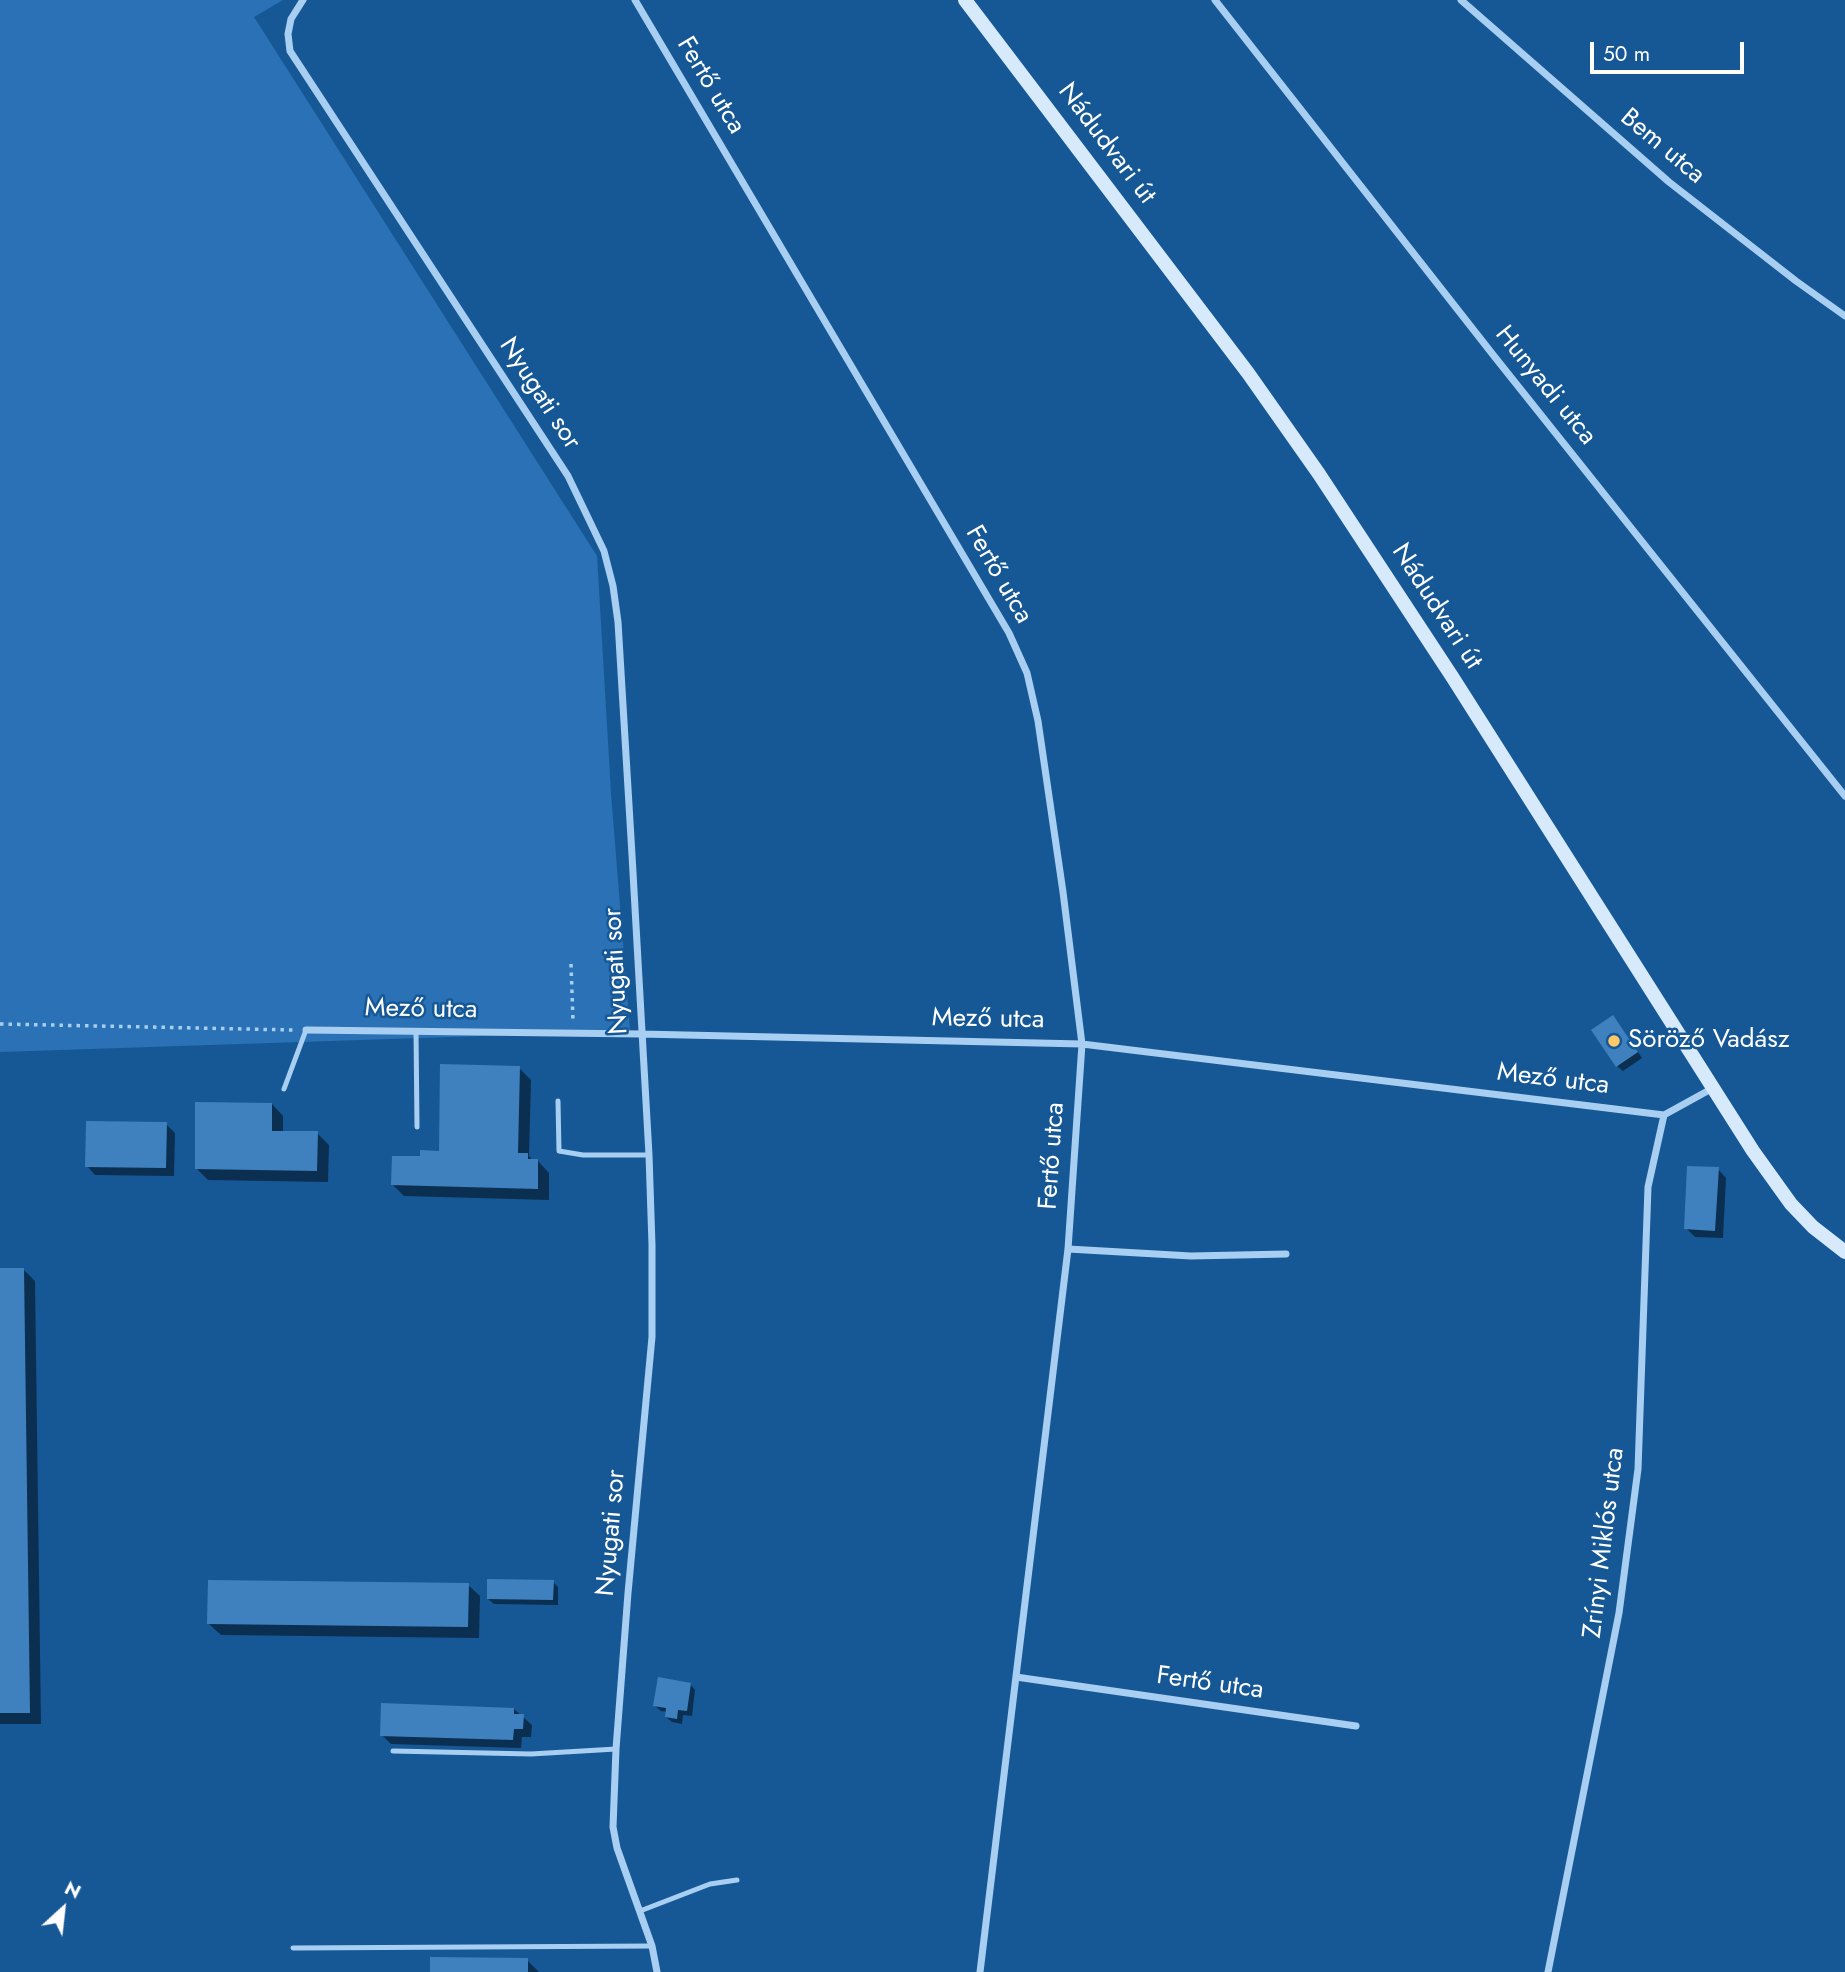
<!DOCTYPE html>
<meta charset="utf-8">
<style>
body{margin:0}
#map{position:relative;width:1845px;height:1972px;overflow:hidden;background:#165896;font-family:Jost,sans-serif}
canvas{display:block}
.north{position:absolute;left:28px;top:1874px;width:70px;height:70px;-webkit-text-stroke:5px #165896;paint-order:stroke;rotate:27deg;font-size:19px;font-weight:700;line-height:28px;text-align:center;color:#fff}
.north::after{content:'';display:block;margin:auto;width:24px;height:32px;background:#fff;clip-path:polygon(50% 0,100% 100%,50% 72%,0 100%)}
.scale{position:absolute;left:1590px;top:42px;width:154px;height:32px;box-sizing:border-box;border:4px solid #fff;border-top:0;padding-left:9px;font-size:21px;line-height:24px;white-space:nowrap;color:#fff;-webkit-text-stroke:5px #165896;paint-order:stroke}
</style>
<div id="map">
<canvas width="1845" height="1972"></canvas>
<div class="north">N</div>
<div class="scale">50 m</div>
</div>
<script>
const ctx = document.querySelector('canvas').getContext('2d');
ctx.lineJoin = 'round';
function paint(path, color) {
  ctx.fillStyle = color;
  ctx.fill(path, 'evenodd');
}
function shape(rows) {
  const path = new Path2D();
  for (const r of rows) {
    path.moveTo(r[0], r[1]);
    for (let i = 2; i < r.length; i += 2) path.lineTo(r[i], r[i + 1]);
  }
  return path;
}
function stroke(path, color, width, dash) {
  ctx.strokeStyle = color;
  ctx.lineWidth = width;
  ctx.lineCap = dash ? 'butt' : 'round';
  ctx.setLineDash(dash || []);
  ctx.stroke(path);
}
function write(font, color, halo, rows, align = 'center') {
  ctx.font = font + ' Jost,sans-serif';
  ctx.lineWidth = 5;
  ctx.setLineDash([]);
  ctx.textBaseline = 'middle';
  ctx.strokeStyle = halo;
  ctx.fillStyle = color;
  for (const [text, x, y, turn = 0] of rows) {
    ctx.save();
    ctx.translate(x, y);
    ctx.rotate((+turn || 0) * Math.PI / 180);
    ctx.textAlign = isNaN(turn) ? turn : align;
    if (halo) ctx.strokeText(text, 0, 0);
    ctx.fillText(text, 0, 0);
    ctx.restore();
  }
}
paint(shape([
 [0,0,283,0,254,17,597,556,611,793,630,1031,0,1052]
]), '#2a72b5');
paint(shape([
 [1618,1023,1642,1058,1623,1071,1617,1066],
 [519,1068,531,1080,529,1156,533,1161,538,1161,549,1173,549,1200,404,1196,393,1185,422,1158,440,1152],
 [272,1104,283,1116,283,1133,317,1133,329,1145,328,1182,208,1180,196,1168],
 [166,1124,175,1133,174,1176,95,1175,87,1166],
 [1718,1169,1726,1178,1723,1238,1695,1237,1686,1228],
 [23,1269,35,1281,41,1724,0,1724,0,1270],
 [553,1582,558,1587,558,1605,494,1604,488,1599],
 [468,1585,480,1596,479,1638,221,1635,209,1624],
 [690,1684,695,1690,692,1716,683,1715,682,1724,672,1722,666,1717,667,1712,661,1711,655,1706],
 [514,1709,532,1725,531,1737,522,1737,521,1748,391,1744,382,1735],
 [527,1960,539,1972,432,1972]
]), '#0007');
paint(shape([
 [1613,1015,1638,1052,1616,1067,1591,1030],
 [440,1064,520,1066,518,1153,528,1153,528,1159,538,1159,538,1189,391,1185,392,1156,420,1156,420,1150,439,1151],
 [195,1102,272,1103,272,1131,318,1131,317,1171,195,1169],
 [86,1121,167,1122,166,1168,85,1167],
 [1687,1166,1719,1167,1715,1231,1684,1229],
 [0,1268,24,1268,30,1713,0,1713],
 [487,1579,554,1580,553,1600,487,1599],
 [208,1580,469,1583,468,1627,207,1624],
 [658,1677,691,1683,687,1711,678,1710,677,1719,665,1717,666,1708,653,1706],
 [381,1703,514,1708,514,1714,524,1714,523,1729,514,1729,513,1740,380,1736],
 [430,1957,528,1958,528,1972,430,1972]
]), '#3f81be');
stroke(shape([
 [571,964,573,1021],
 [0,1024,294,1030]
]), '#a8cff1', 3.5, [3.5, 5]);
stroke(shape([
 [416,1031,417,1127],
 [284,1089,306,1030],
 [558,1101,559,1151,583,1155,649,1155],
 [393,1751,531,1754,616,1749],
 [640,1911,710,1884,737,1880],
 [293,1948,652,1946]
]), '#a8cff1', 5);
stroke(shape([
 [303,0,291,19,288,34,290,51,568,476,604,551,613,586,618,622,632,855,649,1155,652,1245,652,1337,628,1593,616,1749,613,1827,617,1848,652,1946,657,1972],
 [635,0,1009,633,1027,673,1038,721,1063,892,1082,1044,1068,1249,980,1972],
 [1215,0,1494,356,1845,796],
 [1461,0,1669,182,1796,281,1845,316],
 [306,1030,641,1034,1082,1044,1664,1115],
 [1664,1115,1713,1088],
 [1068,1249,1191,1256,1286,1254],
 [1016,1677,1356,1726],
 [1548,1972,1619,1613,1638,1469,1648,1187,1664,1115]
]), '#a8cff1', 7);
stroke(shape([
 [965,0,1248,373,1319,474,1453,678,1753,1151,1791,1204,1813,1227,1845,1252]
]), '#d7eafc', 14);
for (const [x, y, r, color] of [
 [1614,1041,7,"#ffc869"]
]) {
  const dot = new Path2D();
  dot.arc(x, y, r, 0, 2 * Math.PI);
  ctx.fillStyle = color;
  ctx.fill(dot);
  stroke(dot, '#165896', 2.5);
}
write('26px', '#fff', '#165896', [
 ["Fertő utca",710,86,59],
 ["Nádudvari út",1106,144,53],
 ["Bem utca",1662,147,40],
 ["Hunyadi utca",1545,386,51],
 ["Nyugati sor",539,394,57],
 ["Fertő utca",998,575,60],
 ["Nádudvari út",1436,607,57],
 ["Nyugati sor",617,971,-93],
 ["Mező utca",421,1010,1],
 ["Mező utca",988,1020,1],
 ["Mező utca",1553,1080,7],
 ["Fertő utca",1053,1156,-86],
 ["Nyugati sor",612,1533,-85],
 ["Zrínyi Miklós utca",1605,1543,-83],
 ["Fertő utca",1210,1684,8]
]);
write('26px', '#fff', '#165896', [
 ["Söröző Vadász",1628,1041]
], 'left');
</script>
